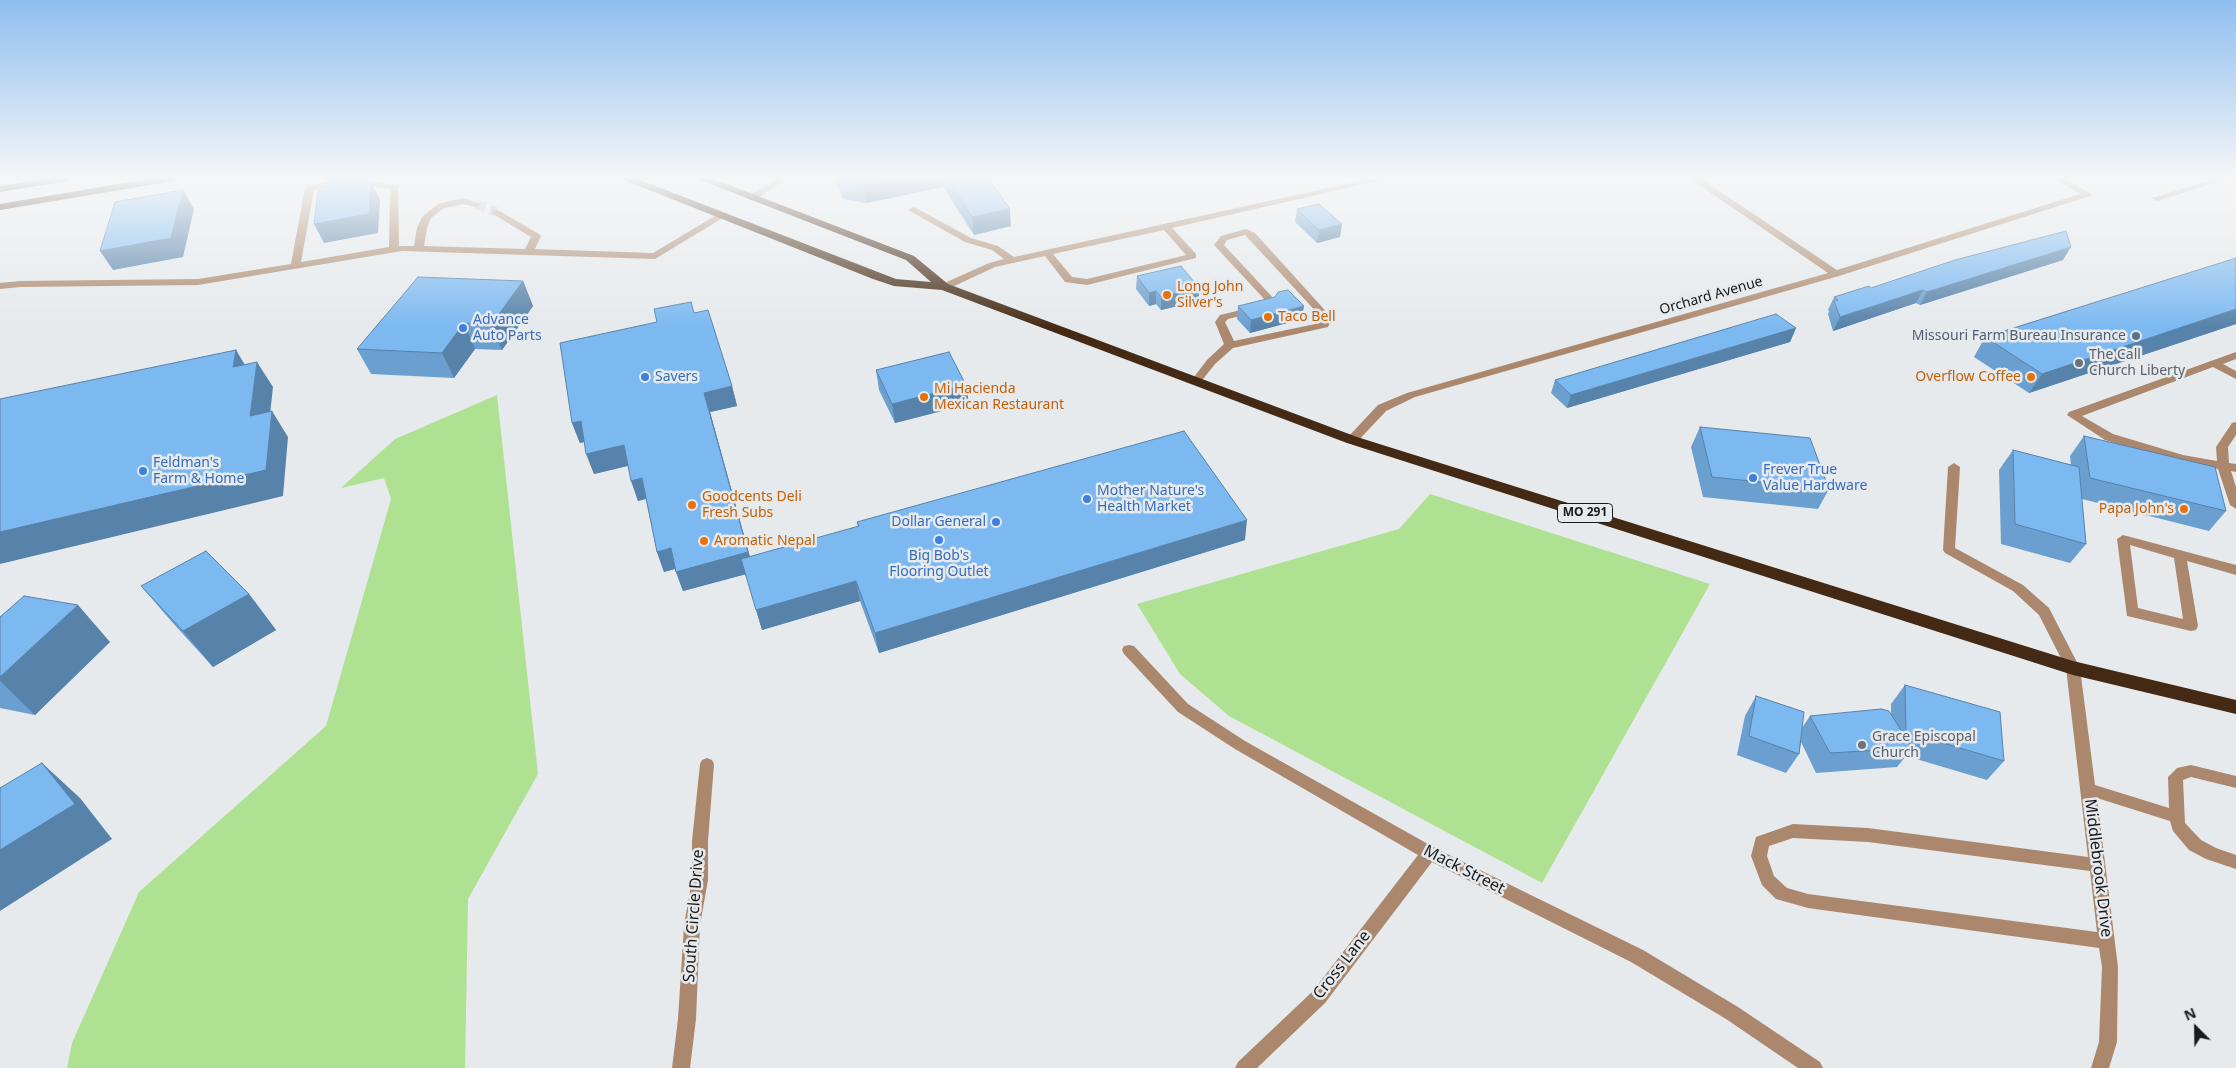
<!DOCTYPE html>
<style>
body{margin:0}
#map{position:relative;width:2236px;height:1068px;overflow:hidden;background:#e6eaed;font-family:"Noto Sans",sans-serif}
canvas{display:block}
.north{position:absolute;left:2171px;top:1003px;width:50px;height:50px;-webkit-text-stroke:4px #e6eaed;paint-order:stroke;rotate:337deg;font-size:14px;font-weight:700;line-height:20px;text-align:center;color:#191a1c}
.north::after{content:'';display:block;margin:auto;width:18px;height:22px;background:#191a1c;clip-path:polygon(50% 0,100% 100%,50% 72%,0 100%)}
</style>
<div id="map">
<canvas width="2236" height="1068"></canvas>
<div class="north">N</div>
</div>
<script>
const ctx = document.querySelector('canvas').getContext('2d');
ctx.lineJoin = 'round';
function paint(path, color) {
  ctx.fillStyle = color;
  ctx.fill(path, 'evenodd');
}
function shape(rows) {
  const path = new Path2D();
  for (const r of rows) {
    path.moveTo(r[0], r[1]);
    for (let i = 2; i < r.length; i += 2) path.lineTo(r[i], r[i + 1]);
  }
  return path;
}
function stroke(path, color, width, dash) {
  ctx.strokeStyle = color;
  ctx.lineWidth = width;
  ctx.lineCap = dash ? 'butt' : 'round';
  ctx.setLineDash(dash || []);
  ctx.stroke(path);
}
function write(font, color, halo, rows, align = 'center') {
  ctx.font = font + ' "Noto Sans",sans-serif';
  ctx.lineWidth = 5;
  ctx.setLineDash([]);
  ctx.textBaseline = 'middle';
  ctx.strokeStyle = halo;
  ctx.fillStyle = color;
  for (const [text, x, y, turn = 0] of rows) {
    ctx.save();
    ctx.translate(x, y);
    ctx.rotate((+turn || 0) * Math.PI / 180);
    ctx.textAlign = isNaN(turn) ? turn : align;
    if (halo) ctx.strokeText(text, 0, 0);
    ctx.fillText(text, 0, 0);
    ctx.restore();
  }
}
paint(shape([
 [497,395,538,774,468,899,465,1068,67,1068,72,1043,139,892,326,726,391,499,384,478,341,488,395,439],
 [1430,494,1710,584,1542,883,1229,716,1180,674,1137,604,1399,529]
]), '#aee191');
stroke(shape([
 [476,204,496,212]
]), '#bdc0c3', 10, [10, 5]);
paint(shape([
 [347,178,398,185,399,246,414,246,417,228,422,217,438,204,463,198,481,204,476,207,463,204,444,208,431,218,427,228,424,246,525,249,531,237,493,214,491,212,496,209,539,234,541,236,535,249,653,253,718,214,724,214,726,216,655,259,402,251,198,285,20,287,0,289,0,283,20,281,198,279,291,264,305,188,310,185,347,178],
 [353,183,390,189,389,247,301,262,314,190,353,183],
 [777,178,788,178,755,200,749,200,749,196,777,178],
 [1373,178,1391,178,1172,228,1196,254,1196,258,1087,285,1065,282,1045,256,995,267,948,289,940,289,940,285,989,263,1004,259,992,250,965,242,908,210,913,207,916,208,971,238,998,246,1014,257,1373,178],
 [1164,230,1186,255,1087,279,1072,277,1053,254,1164,230],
 [1689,178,1700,178,1837,270,2080,194,2053,178,2064,178,2093,195,1839,276,1415,397,1386,411,1356,443,1348,443,1346,440,1348,437,1378,405,1407,393,1828,273,1689,178],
 [2217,178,2232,178,2157,201,2152,198,2217,178],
 [1246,229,1255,233,1332,318,1328,327,1233,348,1215,364,1200,383,1192,383,1191,381,1207,360,1224,344,1215,322,1220,315,1265,304,1266,301,1214,245,1221,236,1246,229],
 [1245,235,1322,318,1320,323,1234,341,1225,322,1228,319,1273,308,1276,301,1224,245,1227,240,1245,235],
 [2236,352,2236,359,2223,364,2236,371,2236,379,2213,367,2082,416,2113,434,2183,455,2217,461,2216,447,2232,423,2236,422,2236,435,2228,447,2229,463,2236,464,2236,472,2231,471,2236,487,2236,509,2230,505,2218,469,2182,463,2105,440,2067,415,2069,412,2236,352],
 [1954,463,1960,467,1955,548,2023,585,2049,608,2080,668,2095,785,2169,808,2168,777,2177,768,2191,765,2236,776,2236,788,2191,777,2183,780,2185,823,2201,840,2216,848,2236,855,2236,869,2206,859,2189,850,2173,831,2170,821,2097,798,2118,967,2117,1042,2109,1068,2091,1068,2099,1042,2102,967,2099,948,1808,908,1776,899,1762,885,1751,856,1756,837,1793,824,1868,828,2088,857,2066,668,2039,615,2013,591,1945,553,1943,550,1948,467,1954,463],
 [1793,838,1868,842,2090,871,2097,932,1808,894,1787,888,1774,876,1767,856,1769,846,1793,838],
 [2123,535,2236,565,2236,575,2187,561,2198,626,2196,630,2191,631,2127,616,2117,539,2123,535],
 [2130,545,2174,558,2183,619,2138,608,2130,545],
 [1129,645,1134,646,1188,704,1245,741,1435,848,1643,950,1738,1007,1820,1062,1823,1068,1798,1068,1726,1019,1631,962,1432,862,1325,1003,1257,1068,1235,1068,1238,1062,1313,991,1418,855,1235,749,1178,712,1124,654,1122,650,1124,646,1129,645],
 [707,758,712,760,714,764,708,841,708,880,700,925,696,1019,690,1068,672,1068,678,1019,684,925,692,880,692,841,700,764,702,760,707,758]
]), '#ab886d');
paint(shape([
 [47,178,74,178,69,181,0,192,0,186,47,178],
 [153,178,179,178,174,181,0,210,0,204,153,178],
 [619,178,635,178,896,279,931,282,906,260,695,178,711,178,914,256,948,284,1357,437,2073,661,2236,700,2236,714,2073,675,1347,443,942,290,894,286,873,279,619,178]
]), '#442a14');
paint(shape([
 [834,178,988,178,1011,226,974,235,943,187,866,203,843,199],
 [1297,209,1340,237,1317,243,1295,222],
 [2236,258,2236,324,2029,393,1974,357,1985,337],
 [2063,260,1920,305,1916,303,1833,331,1828,314,1829,311,1828,310,1834,297,1871,288],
 [1137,276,1199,288,1199,301,1161,310,1156,304,1149,306,1136,289],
 [523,281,533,306,502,350,475,349,454,378,371,374,357,349],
 [1238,306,1302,319,1250,333,1237,319],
 [694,313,732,386,737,406,710,412,750,557,858,527,857,522,1245,540,879,653,860,601,762,630,746,574,683,591,675,569,664,572,657,552,646,499,638,501,628,466,594,474,584,442,580,443,572,423,657,322],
 [1796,328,1790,342,1567,408,1551,393,1555,380],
 [876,370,966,385,969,404,895,423,879,390],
 [1700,427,1829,489,1818,509,1703,497,1691,447],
 [2084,436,2226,511,2209,531,2082,499,2086,544,2070,563,2001,544,1999,470,2013,450,2071,465,2070,456],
 [141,586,249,594,276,630,213,667,172,622],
 [0,617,110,642,35,715,0,708],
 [1905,685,2004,761,1987,780,1906,756,1897,767,1816,773,1801,742,1799,754,1786,773,1737,755,1745,716,1756,696,1802,728,1810,716,1891,715,1891,704]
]), '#6b9fcf');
paint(shape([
 [347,178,351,178,357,190,346,185],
 [897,178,943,178,943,187,866,203,863,185],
 [371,181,380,200,378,233,324,243,314,224],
 [183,190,194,209,183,257,113,270,100,251],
 [1010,209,1011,226,974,235,972,217],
 [1342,224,1340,237,1317,243,1319,230],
 [2071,247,2063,260,1920,305,1927,292],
 [523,281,533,306,502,350,491,325],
 [1199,288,1199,301,1161,310,1161,297],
 [1923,290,1916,303,1833,331,1840,317],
 [1156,291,1156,304,1149,306,1149,293],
 [1304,306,1302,319,1250,333,1251,320],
 [2236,309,2236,324,2029,393,2042,374],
 [464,323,475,349,454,378,442,353],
 [1796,328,1790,342,1567,408,1571,395],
 [236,350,251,375,233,367],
 [257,362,273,387,267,442,250,416],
 [966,385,969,404,895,423,892,404],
 [732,386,737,406,710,412,754,572,683,591,676,572,704,393],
 [272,411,288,437,283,496,0,564,0,532],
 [581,421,588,441,580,443,572,423],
 [624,445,631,465,594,474,586,454],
 [642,478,649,498,638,501,631,481],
 [1247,520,1245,540,879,653,875,633],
 [671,548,678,568,664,572,657,552],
 [856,581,860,601,762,630,756,610],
 [249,594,276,630,213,667,183,631],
 [78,605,110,642,35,715,0,681,0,677],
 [42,763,80,798,112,839,0,911,0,850]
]), '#5782a9');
const building = shape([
 [327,178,347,178,346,185,371,181,369,214,314,224,318,191,325,190,327,178],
 [838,178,897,178,863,185,839,182,838,178],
 [947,178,988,178,1010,209,972,217,947,178],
 [183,190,171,238,100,251,115,202,183,190],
 [1319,204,1342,224,1319,230,1297,209,1319,204],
 [2066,231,2071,247,1927,292,1923,290,1840,317,1834,301,1838,300,1834,297,1869,286,1871,288,1955,260,2066,231],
 [2236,258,2236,309,2042,374,1985,337,2236,258],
 [1181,266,1199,288,1161,297,1156,291,1149,293,1137,276,1181,266],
 [418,277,523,281,491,325,464,323,442,353,357,349,418,277],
 [1288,290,1304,306,1251,320,1238,306,1275,297,1278,292,1288,290],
 [691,302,694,313,708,310,732,386,704,393,748,552,676,572,671,548,657,552,642,478,631,481,624,445,586,454,581,421,572,423,560,343,657,322,654,309,691,302],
 [1776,314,1796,328,1571,395,1555,380,1776,314],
 [236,350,233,367,257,362,250,416,272,411,266,470,0,532,0,399,236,350],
 [949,352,966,385,892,404,876,370,949,352],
 [1700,427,1810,438,1829,489,1712,477,1700,427],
 [1184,431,1247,520,875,633,856,581,756,610,741,559,859,526,857,522,1184,431],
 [2084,436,2215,467,2226,511,2090,478,2084,436],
 [2013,450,2079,467,2086,544,2015,524,2013,450],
 [206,551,249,594,183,631,141,586,206,551],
 [24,596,78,605,0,677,0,617,24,596],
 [1905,685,2000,712,2004,761,1906,732,1905,685],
 [1756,696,1804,712,1799,754,1749,736,1756,696],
 [1881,709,1889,711,1912,748,1830,753,1810,716,1881,709],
 [42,763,75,804,0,850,0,788,42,763]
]);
paint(building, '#7cb9f1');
stroke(building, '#5782a9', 1);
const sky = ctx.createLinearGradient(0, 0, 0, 328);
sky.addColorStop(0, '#8fbef0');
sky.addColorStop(0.54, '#f4f6f7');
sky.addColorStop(1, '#f4f6f700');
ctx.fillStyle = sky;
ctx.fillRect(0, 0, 2236, 328);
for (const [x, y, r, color] of [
 [1167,295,5,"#e8710a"],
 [1268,317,5,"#e8710a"],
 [463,328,5,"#3f7fe0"],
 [2136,336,5,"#5c6f8a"],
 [2079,363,5,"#6b7280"],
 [645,377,5,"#3f7fe0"],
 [2031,377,5,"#e8710a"],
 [924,397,5,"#e8710a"],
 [143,471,5,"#3f7fe0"],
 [1753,478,5,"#3f7fe0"],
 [1087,499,5,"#3f7fe0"],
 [692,505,5,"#e8710a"],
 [2184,509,5,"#e8710a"],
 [996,522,5,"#3f7fe0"],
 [939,540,5,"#3f7fe0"],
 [704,541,5,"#e8710a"],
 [1862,745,5,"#6b7280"]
]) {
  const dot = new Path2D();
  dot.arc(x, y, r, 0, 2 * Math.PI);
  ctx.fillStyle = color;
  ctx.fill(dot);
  stroke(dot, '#e6eaed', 2);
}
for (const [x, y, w] of [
 [1585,513,55]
]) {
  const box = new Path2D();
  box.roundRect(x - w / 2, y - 9.5, w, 19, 4);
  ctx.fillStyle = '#e6eaed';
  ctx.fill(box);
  stroke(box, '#191a1c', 1);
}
write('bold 12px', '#191a1c', null, [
 ["MO 291",1585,513]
]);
write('14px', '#c56008', '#e6eaed', [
 ["Long John",1177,287],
 ["Silver's",1177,303],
 ["Taco Bell",1278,317],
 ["Overflow Coffee",2021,377,"right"],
 ["Mi Hacienda",934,389],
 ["Mexican Restaurant",934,405],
 ["Goodcents Deli",702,497],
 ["Fresh Subs",702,513],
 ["Papa John's",2174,509,"right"],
 ["Aromatic Nepal",714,541]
], 'left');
write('14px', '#191a1c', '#e6eaed', [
 ["Orchard Avenue",1711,296,-16]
]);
write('14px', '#366cbe', '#e6eaed', [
 ["Advance",473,320],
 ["Auto Parts",473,336],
 ["Savers",655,377],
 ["Feldman's",153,463],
 ["Farm & Home",153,479],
 ["Frever True",1763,470],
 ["Value Hardware",1763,486],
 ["Mother Nature's",1097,491],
 ["Health Market",1097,507],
 ["Dollar General",986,522,"right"],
 ["Big Bob's",939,556,"center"],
 ["Flooring Outlet",939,572,"center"]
], 'left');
write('14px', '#4e5e75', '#e6eaed', [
 ["Missouri Farm Bureau Insurance",2126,336]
], 'right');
write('14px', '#5b616d', '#e6eaed', [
 ["The Call",2089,355],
 ["Church Liberty",2089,371],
 ["Grace Episcopal",1872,737],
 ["Church",1872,753]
], 'left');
write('16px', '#191a1c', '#e6eaed', [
 ["Middlebrook Drive",2098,868,83],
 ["Mack Street",1464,870,27],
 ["South Circle Drive",694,916,-86],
 ["Cross Lane",1342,965,-52]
]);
</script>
